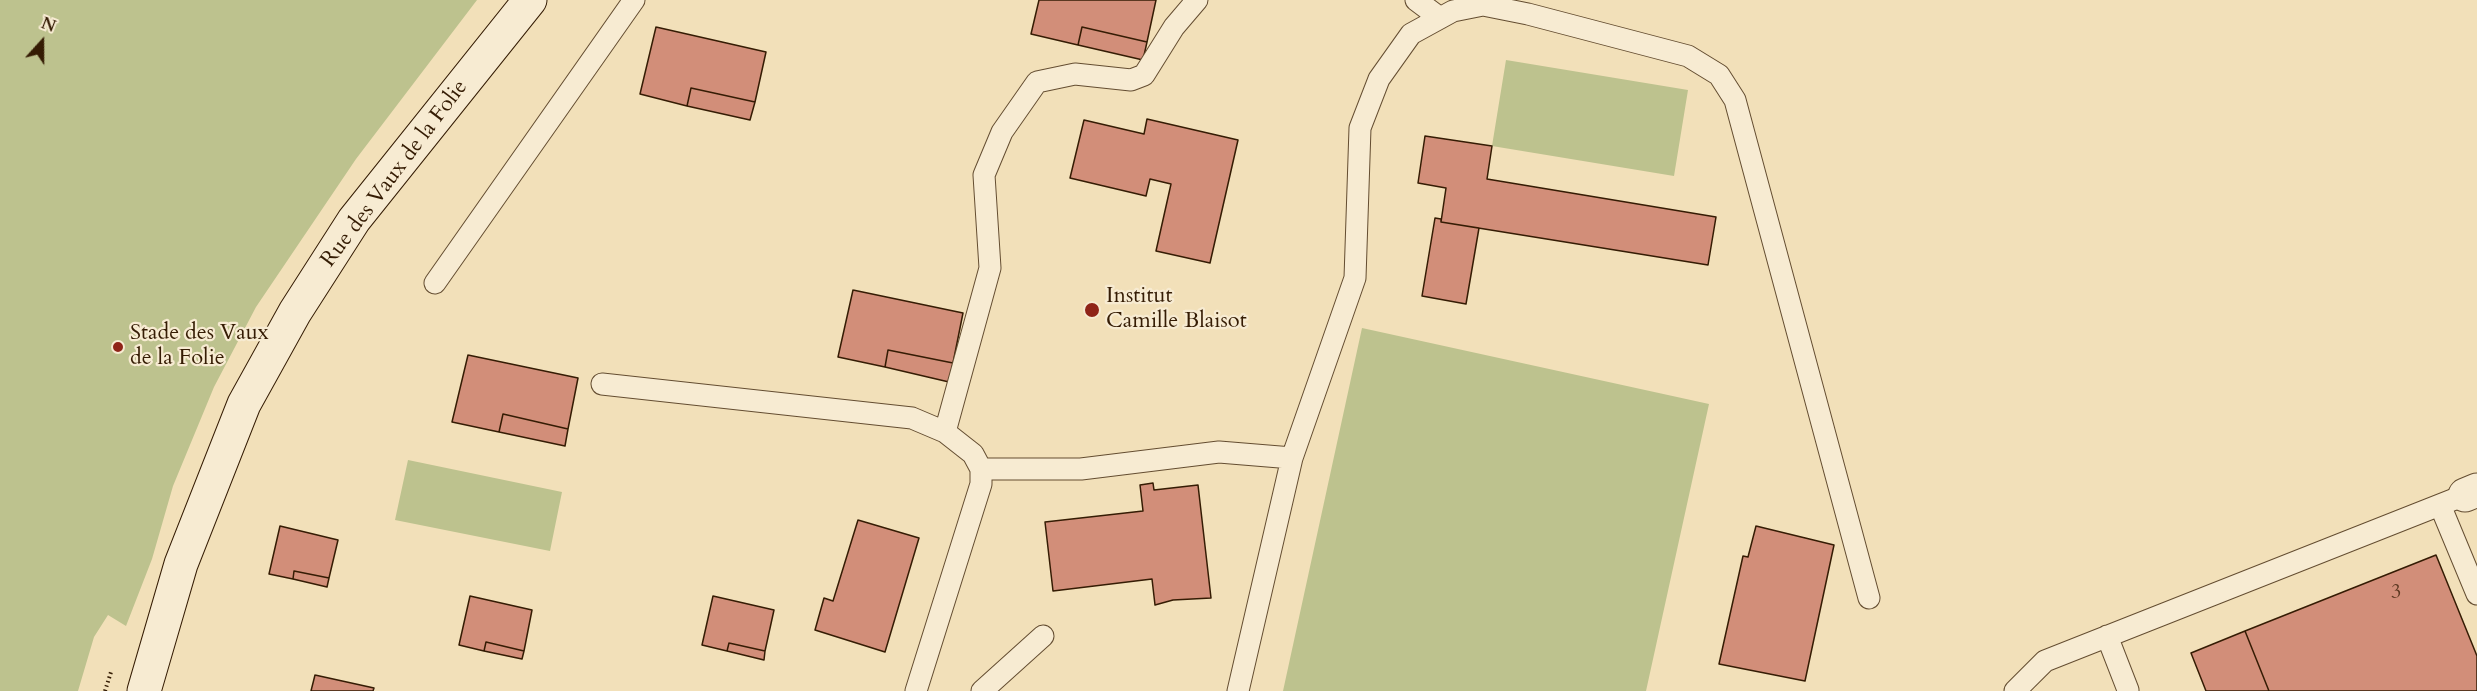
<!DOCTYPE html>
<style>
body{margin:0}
#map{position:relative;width:2477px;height:691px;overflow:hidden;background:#f2e0b9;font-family:Cardo,serif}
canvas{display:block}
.north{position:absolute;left:12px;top:12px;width:60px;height:60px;-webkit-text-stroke:4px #f7ebd2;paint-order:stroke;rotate:21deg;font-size:16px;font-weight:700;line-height:24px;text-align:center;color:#351c04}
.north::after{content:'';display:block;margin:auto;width:21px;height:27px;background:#351c04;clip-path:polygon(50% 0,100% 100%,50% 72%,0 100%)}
</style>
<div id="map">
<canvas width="2477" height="691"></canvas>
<div class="north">N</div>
</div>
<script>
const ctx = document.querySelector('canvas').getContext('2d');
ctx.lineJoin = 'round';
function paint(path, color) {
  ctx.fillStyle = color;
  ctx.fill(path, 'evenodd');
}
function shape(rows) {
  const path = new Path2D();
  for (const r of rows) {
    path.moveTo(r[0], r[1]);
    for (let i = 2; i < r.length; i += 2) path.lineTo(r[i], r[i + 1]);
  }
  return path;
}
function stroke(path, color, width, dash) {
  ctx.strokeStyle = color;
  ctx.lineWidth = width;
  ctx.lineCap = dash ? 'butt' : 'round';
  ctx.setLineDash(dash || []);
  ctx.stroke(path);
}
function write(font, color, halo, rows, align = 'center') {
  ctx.font = font + ' Cardo,serif';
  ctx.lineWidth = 4.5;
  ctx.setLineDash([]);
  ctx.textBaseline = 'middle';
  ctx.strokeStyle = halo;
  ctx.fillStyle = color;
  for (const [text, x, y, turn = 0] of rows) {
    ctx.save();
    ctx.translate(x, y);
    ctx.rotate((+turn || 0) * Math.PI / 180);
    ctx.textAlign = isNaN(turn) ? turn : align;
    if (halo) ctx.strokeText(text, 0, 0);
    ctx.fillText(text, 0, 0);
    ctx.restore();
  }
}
paint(shape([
 [0,0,477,0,356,159,256,307,214,387,173,486,152,559,126,626,108,615,94,637,78,691,0,691],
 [1506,60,1688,90,1674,176,1492,146],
 [1362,328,1709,404,1646,691,1283,691],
 [408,460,562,492,550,551,395,520]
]), '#bdc28e');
const building = shape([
 [1039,0,1156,0,1147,42,1082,27,1078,45,1031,34,1039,0],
 [656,27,766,52,755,102,691,88,687,106,640,94,656,27],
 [1082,27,1147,42,1143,60,1078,45,1082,27],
 [691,88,755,102,750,120,687,106,691,88],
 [1147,119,1238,140,1210,263,1156,251,1171,184,1150,179,1146,196,1070,178,1084,120,1144,134,1147,119],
 [1425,136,1492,146,1487,179,1716,217,1708,265,1441,222,1446,188,1418,183,1425,136],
 [1435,218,1441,219,1441,222,1479,228,1466,304,1422,296,1435,218],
 [853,290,963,313,953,363,888,350,885,367,838,357,853,290],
 [888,350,953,363,949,382,885,367,888,350],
 [468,355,578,378,568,429,503,414,499,432,452,422,468,355],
 [503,414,568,429,565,446,499,432,503,414],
 [1153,483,1154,490,1198,485,1211,598,1173,600,1155,605,1152,579,1053,591,1045,522,1143,511,1140,485,1153,483],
 [858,520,919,538,885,652,815,630,824,598,833,601,858,520],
 [280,526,338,540,329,578,294,571,293,579,269,574,280,526],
 [1756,526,1834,545,1805,681,1719,664,1743,556,1748,557,1756,526],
 [2436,555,2477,656,2477,691,2269,691,2245,631,2436,555],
 [294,571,329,578,327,587,293,579,294,571],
 [470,596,532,610,524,651,486,642,484,651,459,645,470,596],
 [713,596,774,610,765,651,729,643,727,651,702,645,713,596],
 [2245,631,2269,691,2206,691,2191,653,2245,631],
 [486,642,524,651,522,659,484,651,486,642],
 [729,643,765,651,764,660,727,651,729,643],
 [315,675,374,688,373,691,311,691,315,675]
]);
paint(building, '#d28e79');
stroke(building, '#351c04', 1.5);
const lane = shape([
 [1416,0,1440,18],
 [435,283,634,0],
 [602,384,912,418,945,432,973,454,981,469,981,484,916,691],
 [945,432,990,268,984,175,1002,132,1037,82,1075,74,1131,80,1144,75,1174,27,1197,0],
 [1292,458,1355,278,1360,128,1379,79,1411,34,1453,11,1483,5,1528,14,1688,56,1719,75,1735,100,1869,598],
 [981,469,1081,469,1219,452,1292,458,1238,691],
 [2440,505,2477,594],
 [2107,636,2128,690],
 [982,691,1043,636],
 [2015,691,2045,661,2465,495]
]);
const street = shape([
 [2465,495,2477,490]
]);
const secondary = shape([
 [144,691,181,564,244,404,295,312,354,220,530,0]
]);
stroke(lane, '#644d31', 23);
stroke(street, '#644d31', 35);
stroke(secondary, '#351c04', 35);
stroke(shape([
 [105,691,111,672]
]), '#351c04', 4, [1.5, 3]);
stroke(lane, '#f7ebd2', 21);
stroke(street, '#f7ebd2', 33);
stroke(secondary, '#f7ebd2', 33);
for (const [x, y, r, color] of [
 [1092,310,8,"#8f2418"],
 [118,347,6,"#8f2418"]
]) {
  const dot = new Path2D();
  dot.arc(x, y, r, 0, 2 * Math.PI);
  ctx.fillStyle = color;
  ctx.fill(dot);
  stroke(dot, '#f7ebd2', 2);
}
write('20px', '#5c3821', null, [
 ["3",2396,593]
]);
write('22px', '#351c04', '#f7ebd2', [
 ["Rue des Vaux de la Folie",395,174,-53]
]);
write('22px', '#351c04', '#f7ebd2', [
 ["Institut",1106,297],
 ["Camille Blaisot",1106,322],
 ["Stade des Vaux",130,334],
 ["de la Folie",130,359]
], 'left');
</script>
